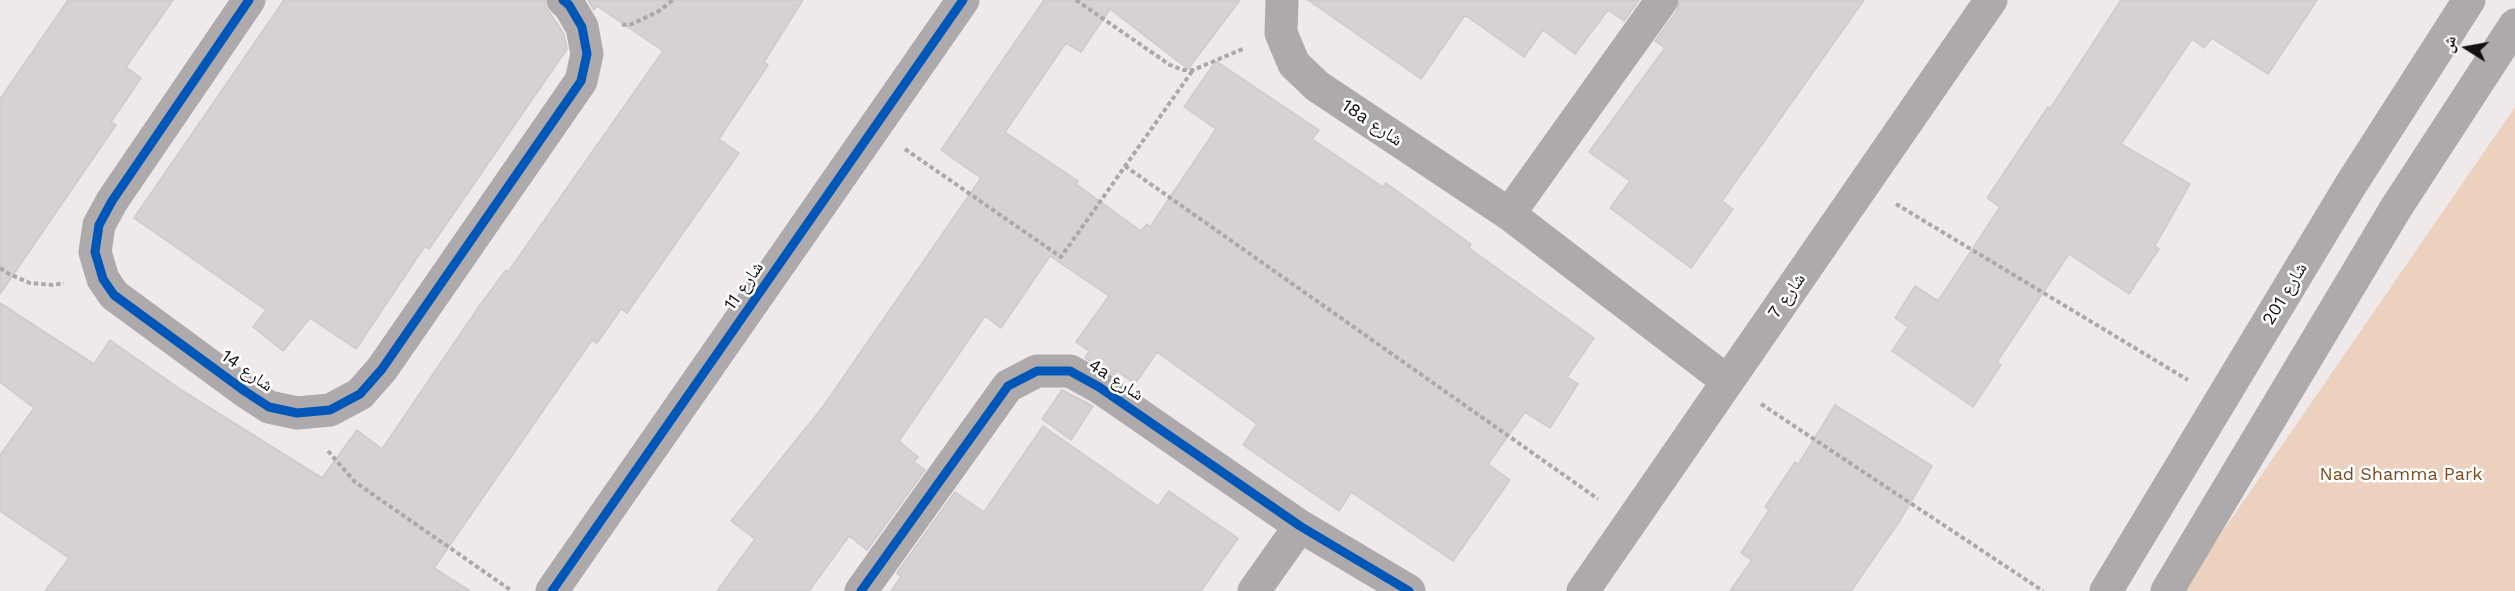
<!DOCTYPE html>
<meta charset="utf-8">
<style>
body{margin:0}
#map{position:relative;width:2515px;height:591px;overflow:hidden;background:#efe9ea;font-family:"Work Sans","Noto Naskh Arabic",sans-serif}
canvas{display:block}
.north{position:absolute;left:2437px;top:18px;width:60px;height:60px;-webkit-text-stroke:4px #fff;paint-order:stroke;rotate:281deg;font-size:16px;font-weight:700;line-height:24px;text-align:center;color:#141011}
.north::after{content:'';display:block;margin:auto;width:21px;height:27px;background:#141011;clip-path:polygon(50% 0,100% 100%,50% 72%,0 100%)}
</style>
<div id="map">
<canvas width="2515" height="591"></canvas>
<div class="north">ش</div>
</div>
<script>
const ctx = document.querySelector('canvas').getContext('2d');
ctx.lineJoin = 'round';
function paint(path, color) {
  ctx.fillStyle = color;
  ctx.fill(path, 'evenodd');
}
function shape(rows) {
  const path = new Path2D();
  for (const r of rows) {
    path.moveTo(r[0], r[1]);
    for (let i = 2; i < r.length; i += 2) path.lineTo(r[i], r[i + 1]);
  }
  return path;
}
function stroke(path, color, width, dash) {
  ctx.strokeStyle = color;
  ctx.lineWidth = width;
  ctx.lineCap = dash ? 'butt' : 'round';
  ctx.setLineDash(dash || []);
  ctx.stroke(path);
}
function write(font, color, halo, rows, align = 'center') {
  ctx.font = font + ' "Work Sans","Noto Naskh Arabic",sans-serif';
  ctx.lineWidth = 5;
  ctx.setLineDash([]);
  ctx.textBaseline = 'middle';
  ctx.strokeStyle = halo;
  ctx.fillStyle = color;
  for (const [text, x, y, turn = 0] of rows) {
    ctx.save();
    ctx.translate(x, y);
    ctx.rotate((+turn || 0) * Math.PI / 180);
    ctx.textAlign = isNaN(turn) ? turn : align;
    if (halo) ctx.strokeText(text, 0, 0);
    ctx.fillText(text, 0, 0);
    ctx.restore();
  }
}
paint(shape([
 [2515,107,2515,591,2183,591,2185,586]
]), '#ecd1bf');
const building = shape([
 [68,0,173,0,126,67,141,78,111,122,116,125,0,294,0,99,68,0],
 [284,0,545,0,546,7,564,34,567,49,429,249,425,246,356,349,310,318,283,351,253,327,266,310,134,218,284,0],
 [588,0,803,0,764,62,768,65,719,139,739,153,627,313,621,309,597,343,592,340,434,568,470,591,45,591,69,558,0,511,0,455,34,408,0,382,0,303,94,364,110,340,183,391,322,478,357,430,382,449,480,305,506,270,508,272,663,51,597,6,594,10,588,0],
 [1044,0,1240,0,1188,69,1110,9,1081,52,1066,43,1005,132,1078,181,1076,184,1141,231,1147,224,1150,227,1216,129,1184,107,1216,61,1319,130,1312,139,1383,187,1386,183,1471,244,1469,248,1594,338,1567,377,1578,384,1550,428,1525,412,1488,464,1510,480,1453,561,1351,492,1339,511,1243,445,1257,424,1157,352,1135,384,1117,371,1114,375,1085,358,1089,351,1076,342,1109,296,1050,256,1001,328,985,316,899,441,918,457,914,462,925,470,867,550,849,536,809,591,717,591,755,539,731,521,822,408,981,178,941,150,1044,0],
 [1308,0,1639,0,1624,21,1608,10,1575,54,1543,30,1524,57,1465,15,1421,79,1308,0],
 [1680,0,1864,0,1722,201,1733,209,1691,268,1610,208,1630,181,1589,152,1665,48,1655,41,1677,11,1680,0],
 [2121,0,2317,0,2268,74,2212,38,2204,48,2192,39,2121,144,2190,184,2155,246,2159,249,2129,294,2069,254,1997,362,2001,365,1973,407,1892,351,1908,327,1895,318,1915,286,1938,301,2000,207,1987,198,2048,107,2050,109,2121,0],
 [1062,390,1093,406,1071,440,1042,419,1062,390],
 [1835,405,1932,466,1899,522,1851,591,1730,591,1752,560,1741,553,1769,510,1765,507,1795,462,1798,465,1835,405],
 [1043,426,1158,506,1169,491,1238,538,1201,591,891,591,901,577,897,573,955,492,984,512,1043,426]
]);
paint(building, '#d6d2d2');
stroke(building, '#cecaca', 1.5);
stroke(shape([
 [1076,0,1170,65,1183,70,1193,70,1245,48],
 [622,25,632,24,659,11,673,0],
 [905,149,1061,257,1193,70],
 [1125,166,1598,499],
 [1896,204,2188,380],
 [0,268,9,274,30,283,53,285,64,283],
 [1761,404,2043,591],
 [328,451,355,482,512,591]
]), '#aba8a9', 4, [4.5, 3]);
stroke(shape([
 [249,0,112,201,99,225,95,252,103,279,114,295,246,392,269,407,297,413,330,410,360,394,382,369,581,81,587,54,582,27,569,5,563,0],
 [1282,0,1281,33,1294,64,1317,86,1509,214,1727,381],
 [1509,214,1662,0],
 [552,591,963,0],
 [861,591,1008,386,1037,371,1070,371,1099,387,1300,526,1409,591],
 [1254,591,1300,526],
 [1583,591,1991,0]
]), '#aeaaab', 33);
stroke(shape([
 [2106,591,2350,186,2469,0],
 [2167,591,2396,208,2515,25]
]), '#aeaaab', 33);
stroke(shape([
 [249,0,112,201,99,225,95,252,103,279,114,295,246,392,269,407,297,413,330,410,360,394,382,369,581,81,587,54,582,27,569,5,563,0],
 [552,591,963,0],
 [861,591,1008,386,1037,371,1070,371,1099,387,1300,526,1409,591]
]), '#0057b8', 9);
write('18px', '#141011', '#fff', [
 ["18a شارع",1372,123,34],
 ["شارع 11",744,286,-55],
 ["شارع 201",2285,294,-59],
 ["شارع 7",1787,296,-55],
 ["شارع 14",247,371,35],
 ["4a شارع",1116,380,33]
]);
write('18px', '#784c23', '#fff', [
 ["Nad Shamma Park",2401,475]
]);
</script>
